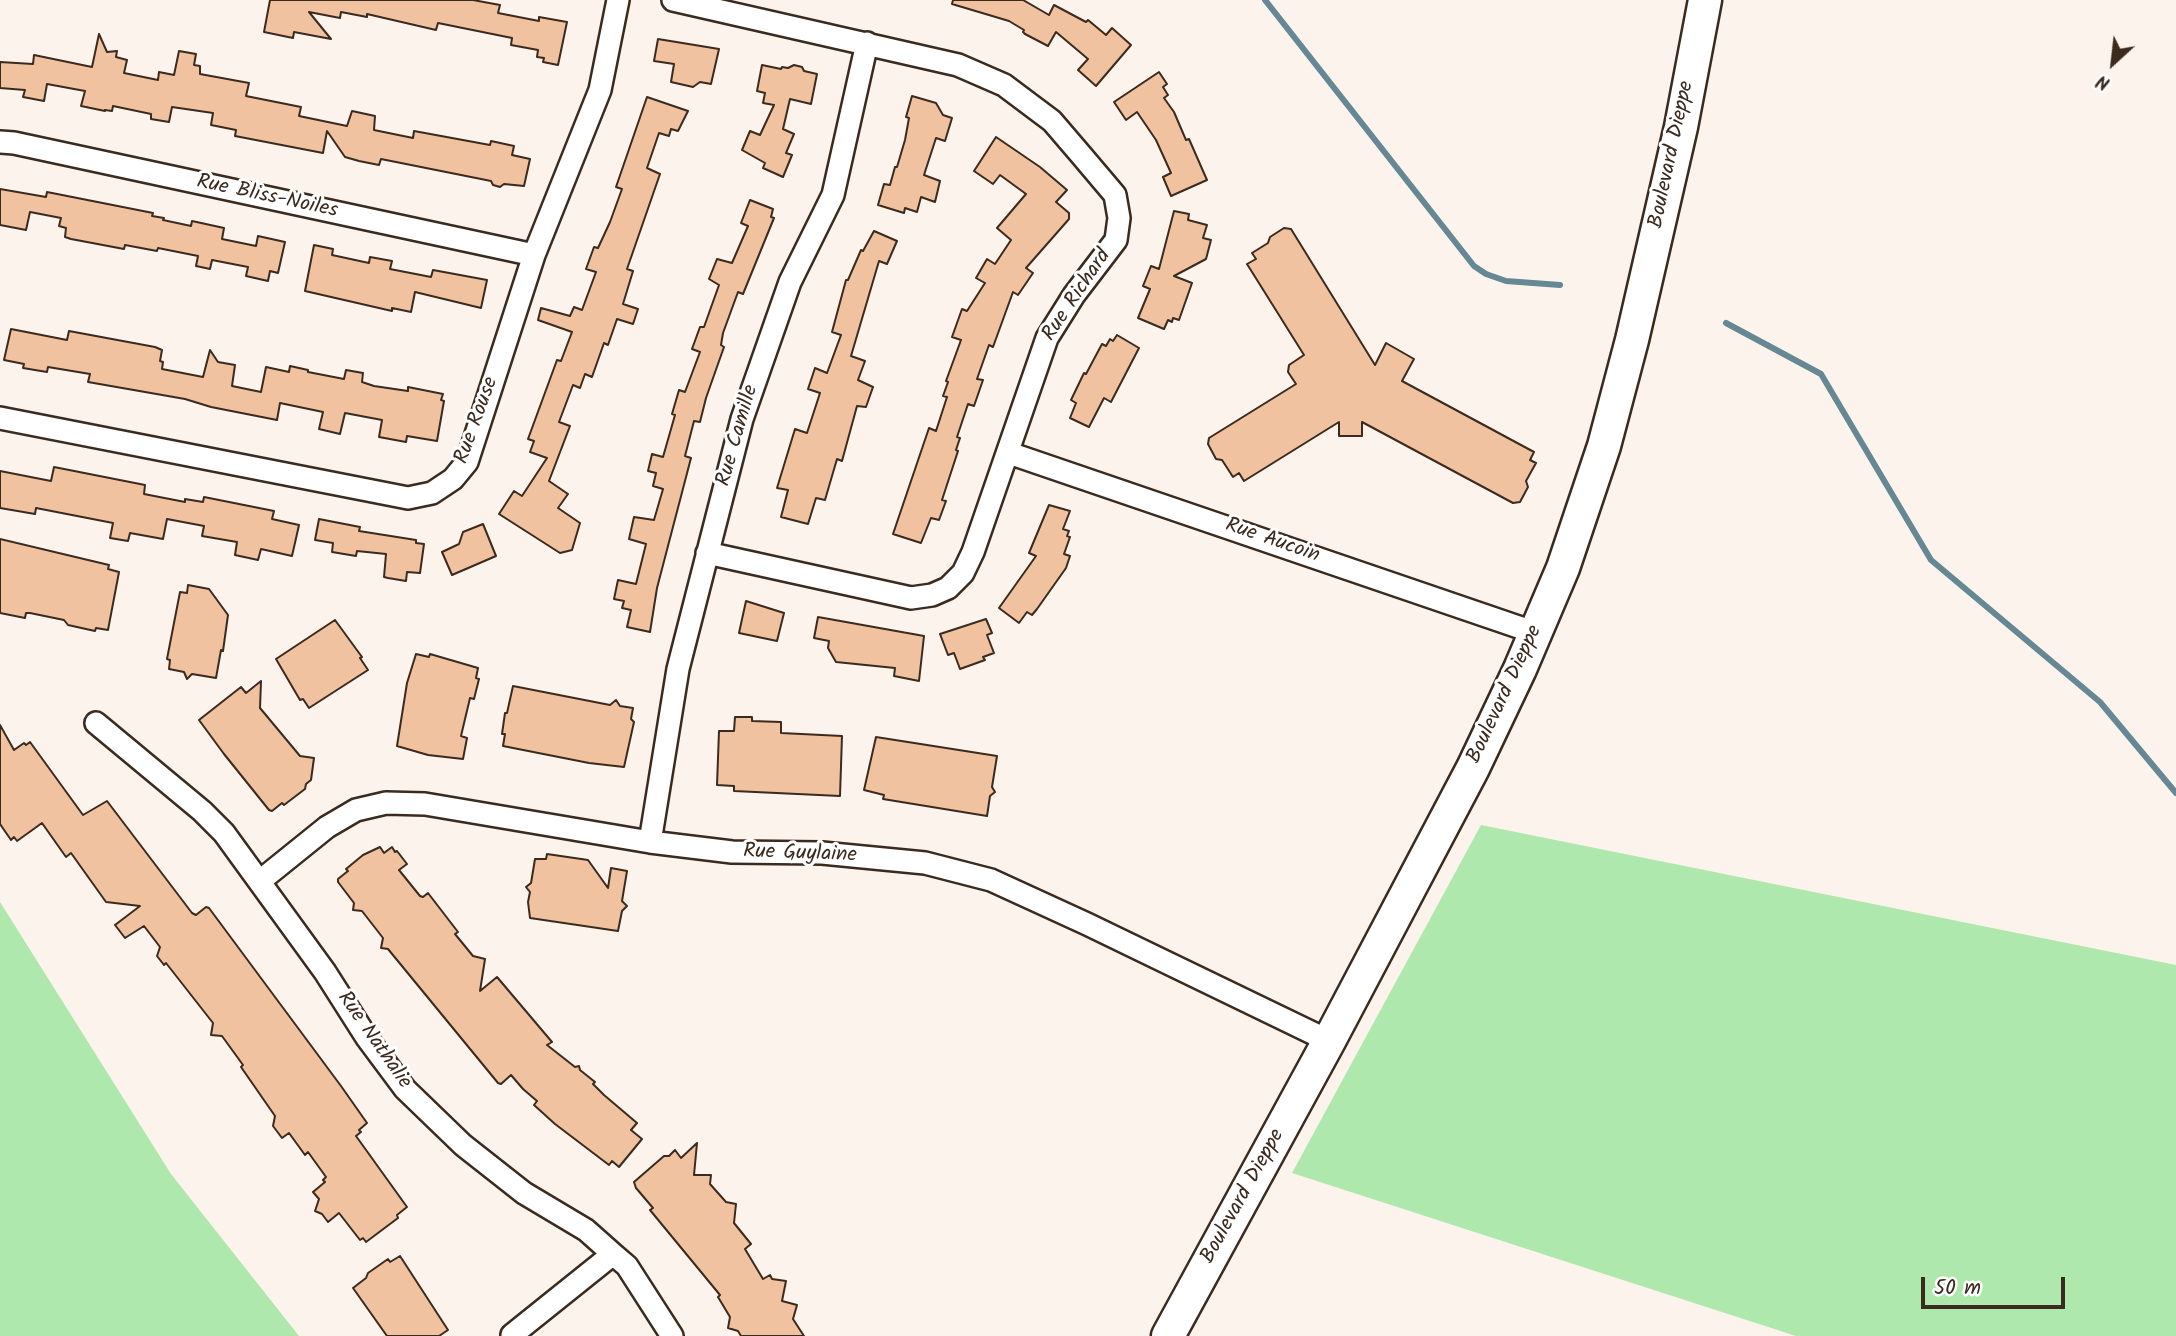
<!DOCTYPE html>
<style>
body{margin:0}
#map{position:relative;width:2176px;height:1336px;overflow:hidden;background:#fcf3ec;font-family:Kalam,sans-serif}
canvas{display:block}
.north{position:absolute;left:2078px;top:28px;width:70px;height:70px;-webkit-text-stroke:5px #fff;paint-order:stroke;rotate:207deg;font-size:19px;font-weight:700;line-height:28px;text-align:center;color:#3b2a1e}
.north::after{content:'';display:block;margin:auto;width:24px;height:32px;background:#3b2a1e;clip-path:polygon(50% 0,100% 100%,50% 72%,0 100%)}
.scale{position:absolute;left:1921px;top:1277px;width:144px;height:32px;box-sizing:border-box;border:4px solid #3b2a1e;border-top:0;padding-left:9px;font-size:21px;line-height:24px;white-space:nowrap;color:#3b2a1e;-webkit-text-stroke:5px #fff;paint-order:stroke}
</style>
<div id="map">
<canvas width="2176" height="1336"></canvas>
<div class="north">N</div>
<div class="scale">50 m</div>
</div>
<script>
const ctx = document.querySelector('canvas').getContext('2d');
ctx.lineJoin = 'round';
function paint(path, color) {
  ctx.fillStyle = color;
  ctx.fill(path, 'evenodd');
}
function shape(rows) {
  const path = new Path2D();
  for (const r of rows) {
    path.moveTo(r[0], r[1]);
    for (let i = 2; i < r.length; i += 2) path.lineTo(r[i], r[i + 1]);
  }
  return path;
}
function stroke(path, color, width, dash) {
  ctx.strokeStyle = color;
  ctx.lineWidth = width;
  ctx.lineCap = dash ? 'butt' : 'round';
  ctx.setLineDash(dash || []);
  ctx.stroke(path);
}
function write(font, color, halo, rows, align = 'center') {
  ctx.font = font + ' Kalam,sans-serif';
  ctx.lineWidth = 6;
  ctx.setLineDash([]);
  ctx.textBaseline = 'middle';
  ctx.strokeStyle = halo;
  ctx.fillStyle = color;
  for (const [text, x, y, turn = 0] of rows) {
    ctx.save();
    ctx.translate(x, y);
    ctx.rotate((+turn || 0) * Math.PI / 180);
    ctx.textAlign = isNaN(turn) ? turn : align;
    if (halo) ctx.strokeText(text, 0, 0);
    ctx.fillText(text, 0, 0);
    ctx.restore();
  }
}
paint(shape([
 [1481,825,2176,965,2176,1336,1796,1336,1292,1173],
 [0,902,171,1174,299,1336,0,1336]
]), '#afe8ac');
stroke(shape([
 [1265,0,1474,266,1486,274,1506,281,1560,285],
 [1726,323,1821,374,1931,560,2100,702,2176,793]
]), '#658894', 6);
const building = shape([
 [270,0,473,0,500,5,498,13,539,21,539,17,567,22,558,65,543,62,544,58,537,57,538,50,511,45,512,38,438,23,436,30,367,14,367,17,341,12,340,18,309,12,331,39,294,32,293,38,264,32,270,0],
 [953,0,1023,0,1049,15,1054,5,1086,22,1088,20,1106,35,1112,28,1131,45,1096,86,1078,70,1088,59,1056,32,1048,46,1025,34,1023,32,1024,30,1009,21,952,4,953,0],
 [99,34,107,52,117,51,116,57,127,60,124,73,158,80,159,72,174,75,179,51,196,54,194,65,200,66,200,74,249,83,246,96,301,107,299,116,347,126,352,111,375,116,374,130,413,138,414,131,490,145,491,141,514,146,512,155,530,159,524,186,504,184,500,187,493,185,491,181,381,159,379,165,359,161,345,157,327,131,323,153,235,136,236,130,211,125,213,113,172,107,169,122,151,119,151,114,113,106,112,111,105,110,105,111,81,106,85,91,47,84,44,101,23,97,25,90,0,88,0,62,33,64,34,55,92,67,99,34],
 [658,39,719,49,711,84,700,82,693,87,671,82,674,64,654,61,658,39],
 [762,65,781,69,782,67,788,68,794,65,802,67,804,71,817,74,811,104,790,99,783,129,794,134,786,153,792,155,783,177,763,168,765,163,742,150,750,131,760,135,774,105,763,103,765,93,757,91,762,65],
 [1159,72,1167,84,1163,87,1168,95,1164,98,1174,112,1186,140,1189,139,1207,180,1171,196,1163,177,1171,173,1156,140,1137,112,1126,120,1114,102,1159,72],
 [912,96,936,103,943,115,952,118,945,141,936,138,924,175,940,181,935,202,921,197,917,212,905,208,904,213,878,205,884,184,890,185,895,167,897,167,905,140,909,118,906,117,912,96],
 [647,97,688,111,678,131,671,129,669,136,659,133,647,168,660,174,627,269,633,271,623,304,638,309,633,324,617,319,608,345,604,343,592,377,585,374,580,388,573,385,559,422,570,426,549,481,568,494,558,508,580,523,572,550,560,553,499,514,514,491,522,496,547,458,530,452,534,441,528,439,557,360,561,361,572,332,538,320,541,308,570,316,574,307,582,310,596,272,586,269,594,247,598,248,610,222,622,189,616,187,647,97],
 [996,137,1040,167,1067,190,1056,202,1069,213,1069,219,1026,268,1033,273,1018,295,1013,292,993,347,989,345,977,379,983,380,974,406,968,404,957,437,960,438,956,450,958,451,942,500,946,501,939,520,931,518,921,543,893,534,929,428,936,431,947,397,943,396,948,382,946,381,961,340,952,337,962,309,967,311,985,283,976,278,987,259,995,264,1011,240,997,228,1026,194,1000,175,993,184,974,171,996,137],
 [0,189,46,197,47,192,153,213,152,216,164,218,163,220,191,226,192,221,224,228,222,239,256,246,258,236,285,242,278,273,270,271,268,281,246,276,248,267,212,260,210,269,196,266,198,256,158,248,157,251,125,245,124,249,71,239,65,237,66,228,59,226,61,218,30,212,26,230,0,225,0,189],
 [750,200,773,209,771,217,774,218,743,294,738,292,723,333,721,345,724,347,706,398,700,422,694,421,685,456,691,458,657,588,650,632,627,627,631,610,622,608,624,601,614,599,618,580,636,584,646,544,629,539,634,517,654,520,663,489,653,486,656,473,648,471,652,454,663,457,675,415,672,414,679,390,685,392,700,352,692,349,700,327,704,327,719,285,709,279,717,259,732,263,748,226,741,223,750,200],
 [1174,211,1189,214,1188,220,1207,225,1203,238,1211,240,1206,259,1174,276,1192,283,1179,320,1173,318,1172,322,1168,320,1164,329,1138,318,1150,289,1143,286,1151,266,1159,269,1174,211],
 [1284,228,1291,229,1375,365,1386,343,1414,359,1402,381,1534,452,1530,460,1536,463,1526,481,1528,487,1520,502,1513,503,1362,422,1362,436,1339,436,1339,422,1244,481,1239,473,1233,477,1222,460,1216,459,1208,444,1209,438,1296,384,1288,372,1289,365,1304,355,1247,264,1256,259,1252,253,1268,243,1270,237,1284,228],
 [874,231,897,241,887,264,879,261,851,356,865,361,858,380,873,387,866,407,857,406,842,461,837,459,825,500,816,498,808,524,781,517,788,490,777,488,795,429,807,433,820,393,808,389,815,368,827,373,841,335,832,332,846,280,848,280,861,250,863,251,874,231],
 [314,245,333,249,332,255,369,263,370,257,392,261,390,269,431,277,433,270,487,280,481,308,415,292,411,312,392,308,392,311,305,291,314,245],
 [11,329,67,340,69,331,155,347,162,350,160,361,163,362,162,369,203,377,210,350,218,362,235,365,232,386,261,392,266,367,289,372,290,366,308,370,308,372,344,379,346,370,363,373,362,382,374,386,408,391,408,387,443,394,441,400,444,401,437,441,407,436,406,442,379,437,382,420,345,413,340,434,319,429,323,412,280,403,277,420,211,407,185,399,88,382,90,374,48,367,47,372,23,368,24,364,4,360,11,329],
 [1117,335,1139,348,1111,402,1104,398,1089,427,1070,418,1076,403,1071,400,1084,373,1086,374,1102,344,1106,346,1110,339,1113,341,1117,335],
 [54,467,145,485,144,494,185,502,185,499,203,502,204,497,274,511,272,519,299,525,292,556,261,549,258,560,235,555,237,542,202,536,204,526,167,519,163,539,130,533,128,541,110,538,113,523,36,508,35,514,0,508,0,471,51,481,54,467],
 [1049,505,1070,511,1063,529,1069,531,1067,536,1070,537,1064,554,1070,556,1066,568,1037,609,1032,615,1027,612,1019,623,999,608,1036,556,1029,553,1049,505],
 [319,519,360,527,359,531,416,540,416,543,424,544,420,573,407,572,406,581,388,578,384,577,386,554,357,551,356,556,332,552,333,543,315,540,319,519],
 [483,524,496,556,452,575,442,552,459,544,463,532,483,524],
 [0,539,109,565,108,569,119,572,108,630,96,628,95,631,68,625,64,620,30,613,26,613,25,618,0,613,0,539],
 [188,585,209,589,228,615,223,651,221,650,216,678,192,674,187,679,184,672,169,669,170,660,167,659,180,592,187,593,188,585],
 [746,601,784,613,777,641,739,633,746,601],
 [818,617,924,636,919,681,894,676,895,668,836,662,828,648,829,641,814,638,818,617],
 [986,619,992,633,987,635,994,653,983,657,985,660,960,669,954,653,948,655,940,634,986,619],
 [335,620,362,657,360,658,368,670,309,708,303,699,300,700,276,659,335,620],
 [416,654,429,657,430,654,478,668,476,678,479,679,474,699,470,698,461,736,467,738,463,759,428,755,397,746,407,683,416,654],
 [261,681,260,708,300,756,314,758,311,780,306,784,305,789,284,805,282,803,272,811,269,810,224,754,199,720,241,687,246,693,261,681],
 [513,686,610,705,616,700,620,706,633,708,631,719,634,722,624,767,589,763,503,746,505,734,502,734,505,713,507,713,513,686],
 [735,717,752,717,752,721,781,722,781,733,842,736,840,796,734,791,734,786,717,785,719,731,734,731,735,717],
 [0,725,14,750,24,743,26,745,30,742,83,815,107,801,192,913,196,915,206,907,209,908,341,1086,367,1123,359,1130,361,1132,356,1136,407,1207,397,1215,398,1218,366,1242,363,1238,360,1240,339,1213,328,1222,322,1214,315,1211,319,1199,313,1192,325,1182,323,1180,326,1177,308,1152,305,1155,289,1133,282,1138,273,1126,275,1116,241,1067,243,1065,222,1036,211,1035,213,1023,166,963,164,965,157,956,160,947,144,926,125,938,115,925,140,906,106,902,71,853,66,857,42,823,17,841,14,837,11,840,0,824,0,725],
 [876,737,997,756,992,787,995,792,990,796,987,816,883,799,884,795,864,790,876,737],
 [380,847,384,853,392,847,395,852,397,851,407,864,399,870,420,896,423,897,428,893,458,932,455,934,473,956,485,959,480,991,497,977,552,1042,547,1045,575,1067,579,1066,580,1070,595,1082,593,1084,604,1095,637,1123,631,1130,642,1139,619,1167,612,1161,609,1165,555,1124,534,1105,537,1101,523,1089,511,1075,501,1084,498,1083,388,949,381,948,383,938,362,911,353,910,354,903,338,882,338,879,348,871,346,869,363,855,380,847],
 [547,854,588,860,608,888,611,868,627,871,622,901,627,906,622,911,618,931,530,918,528,902,530,892,526,887,531,883,535,859,546,859,547,854],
 [697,1143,694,1175,711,1175,710,1184,726,1202,736,1204,734,1223,751,1244,745,1249,763,1279,770,1275,772,1279,786,1281,782,1301,797,1305,793,1319,804,1336,741,1336,738,1331,728,1328,730,1317,718,1297,720,1295,650,1210,653,1208,636,1188,634,1182,664,1156,669,1156,675,1150,681,1158,697,1143],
 [400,1256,448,1330,439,1336,387,1336,353,1288,366,1278,368,1273,388,1259,390,1262,400,1256]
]);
paint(building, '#f1c2a0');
stroke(building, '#3b2a1e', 2);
const minor = shape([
 [673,0,958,65,1004,85,1052,121,1082,156,1115,195,1119,218,1116,240,1074,295,1047,338,973,552,963,573,948,588,932,595,911,598,707,553],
 [0,142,14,143,534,255],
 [0,418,408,498,432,493,453,479,467,462,534,255,600,90,618,0],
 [1009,453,1536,633],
 [96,723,202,811,224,833,325,972,367,1038,405,1089,463,1145,524,1193,586,1230,613,1254,627,1266,672,1336],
 [650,842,678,669,742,419,790,282,833,195,867,43],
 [260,881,327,827,356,810,386,803,425,804,650,842,732,852,822,853,925,863,991,880,1087,924,1329,1041],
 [512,1335,613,1254]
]);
const secondary = shape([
 [1168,1336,1329,1041,1473,768,1520,669,1563,568,1604,446,1632,340,1681,127,1705,0]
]);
stroke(minor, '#3b2a1e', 26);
stroke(secondary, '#3b2a1e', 37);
stroke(minor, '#fff', 21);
stroke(secondary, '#fff', 32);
write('21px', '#3b2a1e', '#fff', [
 ["Boulevard Dieppe",1673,155,-78],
 ["Rue Bliss-Noiles",267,198,12],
 ["Rue Richard",1078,296,-56],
 ["Rue Rouse",478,421,-70],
 ["Rue Camille",739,436,-74],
 ["Rue Aucoin",1272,542,19],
 ["Boulevard Dieppe",1506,695,-65],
 ["Rue Guylaine",800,855,2],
 ["Rue Nathalie",373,1041,55],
 ["Boulevard Dieppe",1244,1197,-61]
]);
</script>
